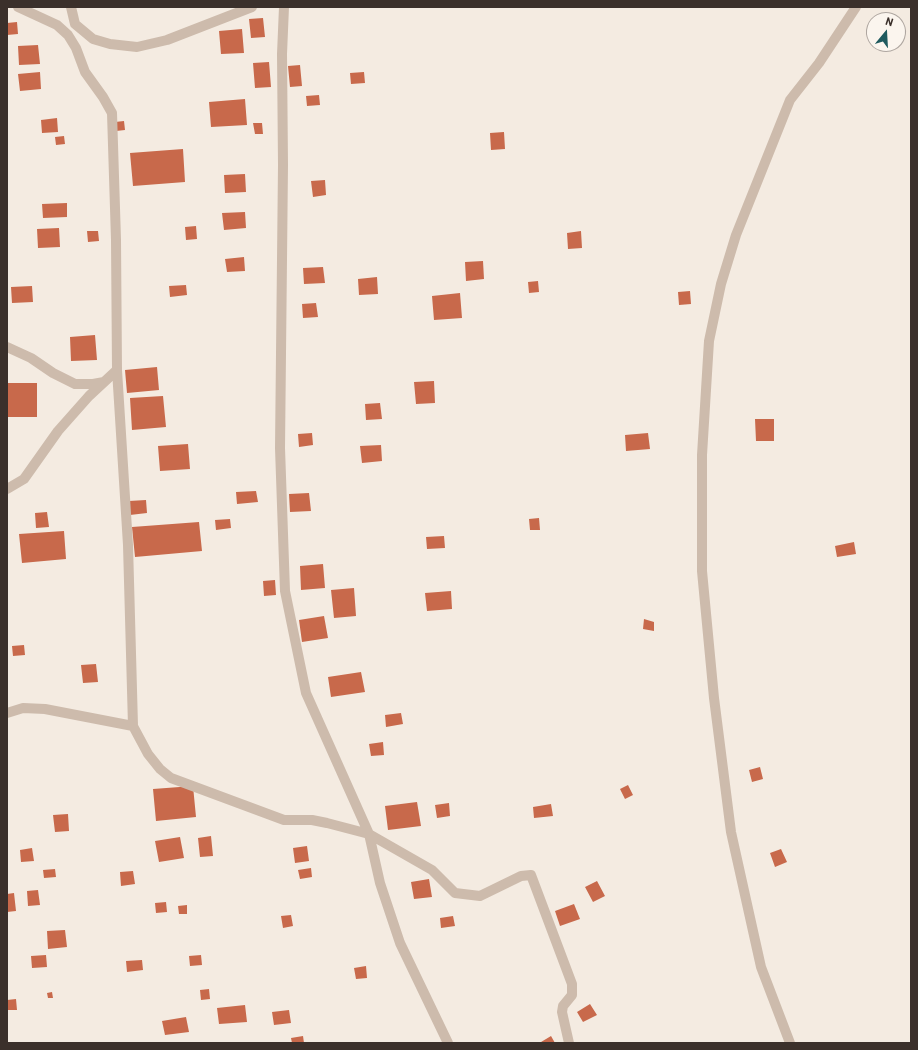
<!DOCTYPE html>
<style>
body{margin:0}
#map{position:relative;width:918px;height:1050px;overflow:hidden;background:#f4ebe1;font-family:Barlow,sans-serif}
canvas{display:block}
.frame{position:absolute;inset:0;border:8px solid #3b302b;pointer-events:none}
.north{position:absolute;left:866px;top:12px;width:40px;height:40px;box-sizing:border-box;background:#fbf5ee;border:1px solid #aea6a0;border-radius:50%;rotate:18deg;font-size:11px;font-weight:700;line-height:16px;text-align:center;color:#3b302b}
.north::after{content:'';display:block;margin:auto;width:14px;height:18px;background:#1f5a5e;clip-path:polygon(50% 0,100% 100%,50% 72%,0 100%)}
</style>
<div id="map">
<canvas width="918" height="1050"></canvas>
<div class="frame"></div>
<div class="north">N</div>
</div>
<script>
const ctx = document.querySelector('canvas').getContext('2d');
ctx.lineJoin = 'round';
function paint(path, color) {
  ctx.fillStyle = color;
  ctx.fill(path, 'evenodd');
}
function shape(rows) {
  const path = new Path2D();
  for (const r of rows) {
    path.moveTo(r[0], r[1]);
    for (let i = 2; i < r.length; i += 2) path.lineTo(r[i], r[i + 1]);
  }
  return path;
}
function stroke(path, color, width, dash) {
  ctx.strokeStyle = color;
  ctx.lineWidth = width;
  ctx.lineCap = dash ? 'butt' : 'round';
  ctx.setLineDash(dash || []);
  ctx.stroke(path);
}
paint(shape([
 [263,18,265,37,251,38,249,19],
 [17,22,18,34,7,35,7,23],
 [242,29,244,53,221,54,219,31],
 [38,45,40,64,19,65,18,46],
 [269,62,271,87,255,88,253,63],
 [300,65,302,86,290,87,288,66],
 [40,72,41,89,20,91,18,74],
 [364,72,365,83,351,84,350,73],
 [319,95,320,105,307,106,306,96],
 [245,99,247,125,211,127,209,102],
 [57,118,58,132,42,133,41,120],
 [124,121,125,130,116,131,115,122],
 [253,123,262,123,263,134,255,134],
 [504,132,505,149,491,150,490,133],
 [64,136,65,144,56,145,55,137],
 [183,149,185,182,133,186,130,153],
 [245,174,246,192,225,193,224,175],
 [325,180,326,195,313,197,311,181],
 [67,203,67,217,43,218,42,204],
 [245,212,246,228,224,230,222,213],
 [196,226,197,239,186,240,185,227],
 [59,228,60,247,38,248,37,229],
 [87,231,98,231,99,241,88,242],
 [581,231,582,248,568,249,567,233],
 [244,257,245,271,227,272,225,259],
 [483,261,484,279,466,281,465,262],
 [323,267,325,283,304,284,303,268],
 [377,277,378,294,359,295,358,279],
 [538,281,539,292,529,293,528,282],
 [186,285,187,295,170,297,169,286],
 [32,286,33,302,12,303,11,287],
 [690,291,691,304,679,305,678,292],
 [460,293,462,318,434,320,432,296],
 [316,303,318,317,303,318,302,304],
 [95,335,97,360,71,361,70,337],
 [157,367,159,390,127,393,125,370],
 [434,381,435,403,416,404,414,382],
 [7,383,37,383,37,417,7,417],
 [163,396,166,427,132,430,130,398],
 [380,403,382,419,366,420,365,404],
 [755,419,774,419,774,441,756,441],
 [312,433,313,445,299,447,298,434],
 [648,433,650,449,626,451,625,435],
 [188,444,190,469,160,471,158,446],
 [381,445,382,461,362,463,360,446],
 [256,491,258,502,237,504,236,492],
 [309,493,311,511,290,512,289,494],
 [146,500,147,513,130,515,129,501],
 [47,512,49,527,36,528,35,513],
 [539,518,540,530,530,530,529,519],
 [230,519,231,528,216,530,215,520],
 [199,522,202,551,135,557,132,527],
 [64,531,66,559,22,563,19,534],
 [444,536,445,548,427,549,426,537],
 [854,542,856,554,837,557,835,546],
 [323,564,325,588,301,590,300,566],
 [275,580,276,595,264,596,263,581],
 [354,588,356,616,334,618,331,590],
 [451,591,452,609,427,611,425,593],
 [324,616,328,638,302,642,299,620],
 [644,619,654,622,654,631,643,629],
 [24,645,25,655,13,656,12,646],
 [96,664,98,682,83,683,81,665],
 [361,672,365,692,331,697,328,677],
 [401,713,403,724,386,727,385,715],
 [383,742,384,755,371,756,369,744],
 [760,767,763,779,752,782,749,770],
 [628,785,633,795,625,799,620,789],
 [193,786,196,817,156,821,153,789],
 [417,802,421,826,388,830,385,806],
 [449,803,450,816,437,818,435,805],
 [551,804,553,816,534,818,533,807],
 [68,814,69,831,55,832,53,815],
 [211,836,213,856,200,857,198,838],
 [180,837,184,858,159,862,155,841],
 [307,846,309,861,295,863,293,848],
 [32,848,34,861,21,862,20,850],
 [781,849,787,862,775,867,770,853],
 [311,868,312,877,300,879,298,870],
 [55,869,56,877,44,878,43,870],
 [133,871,135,884,121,886,120,872],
 [429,879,432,897,414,899,411,882],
 [597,881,605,896,593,902,585,887],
 [38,890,40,905,28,906,27,891],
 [14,893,16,911,7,912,7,894],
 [166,902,167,912,156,913,155,903],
 [574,904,580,919,560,926,555,911],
 [187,905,187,914,179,914,178,906],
 [291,915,293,926,283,928,281,916],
 [453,916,455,926,441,928,440,918],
 [65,930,67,947,48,949,47,931],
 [46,955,47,967,32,968,31,956],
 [201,955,202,965,190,966,189,956],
 [142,960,143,970,127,972,126,961],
 [366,966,367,978,356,979,354,968],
 [209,989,210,999,201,1000,200,990],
 [52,992,53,998,48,998,47,993],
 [16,999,17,1010,7,1010,7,1000],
 [590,1004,597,1015,583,1022,577,1012],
 [245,1005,247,1022,219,1024,217,1008],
 [289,1010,291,1023,274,1025,272,1012],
 [186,1017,189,1032,165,1035,162,1021],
 [303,1036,304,1043,292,1043,291,1038],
 [551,1036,555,1043,542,1043,541,1042]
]), '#c8694b');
stroke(shape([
 [18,7,57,25,68,35,76,48,85,72,103,97,112,113,116,240,117,370,128,545,133,726],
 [71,7,75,24,93,39,110,44,137,47,167,40,252,7],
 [284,7,282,54,283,165,280,448,285,591,306,693,369,834,432,870,455,893,480,896,521,876,531,875,572,984,572,995,563,1006,562,1012,569,1043],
 [7,347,31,358,53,373,75,384,93,384,104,382],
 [7,489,24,479,58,431,89,396,117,370],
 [7,713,23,708,45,709,133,726,148,754,160,769,171,778,284,820,312,820,327,823,369,834,380,883,400,943,448,1043],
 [790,1043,761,967,731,832,714,698,702,571,702,455,709,341,721,284,736,235,790,100,819,63,856,7]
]), '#cdbbac', 10);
</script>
